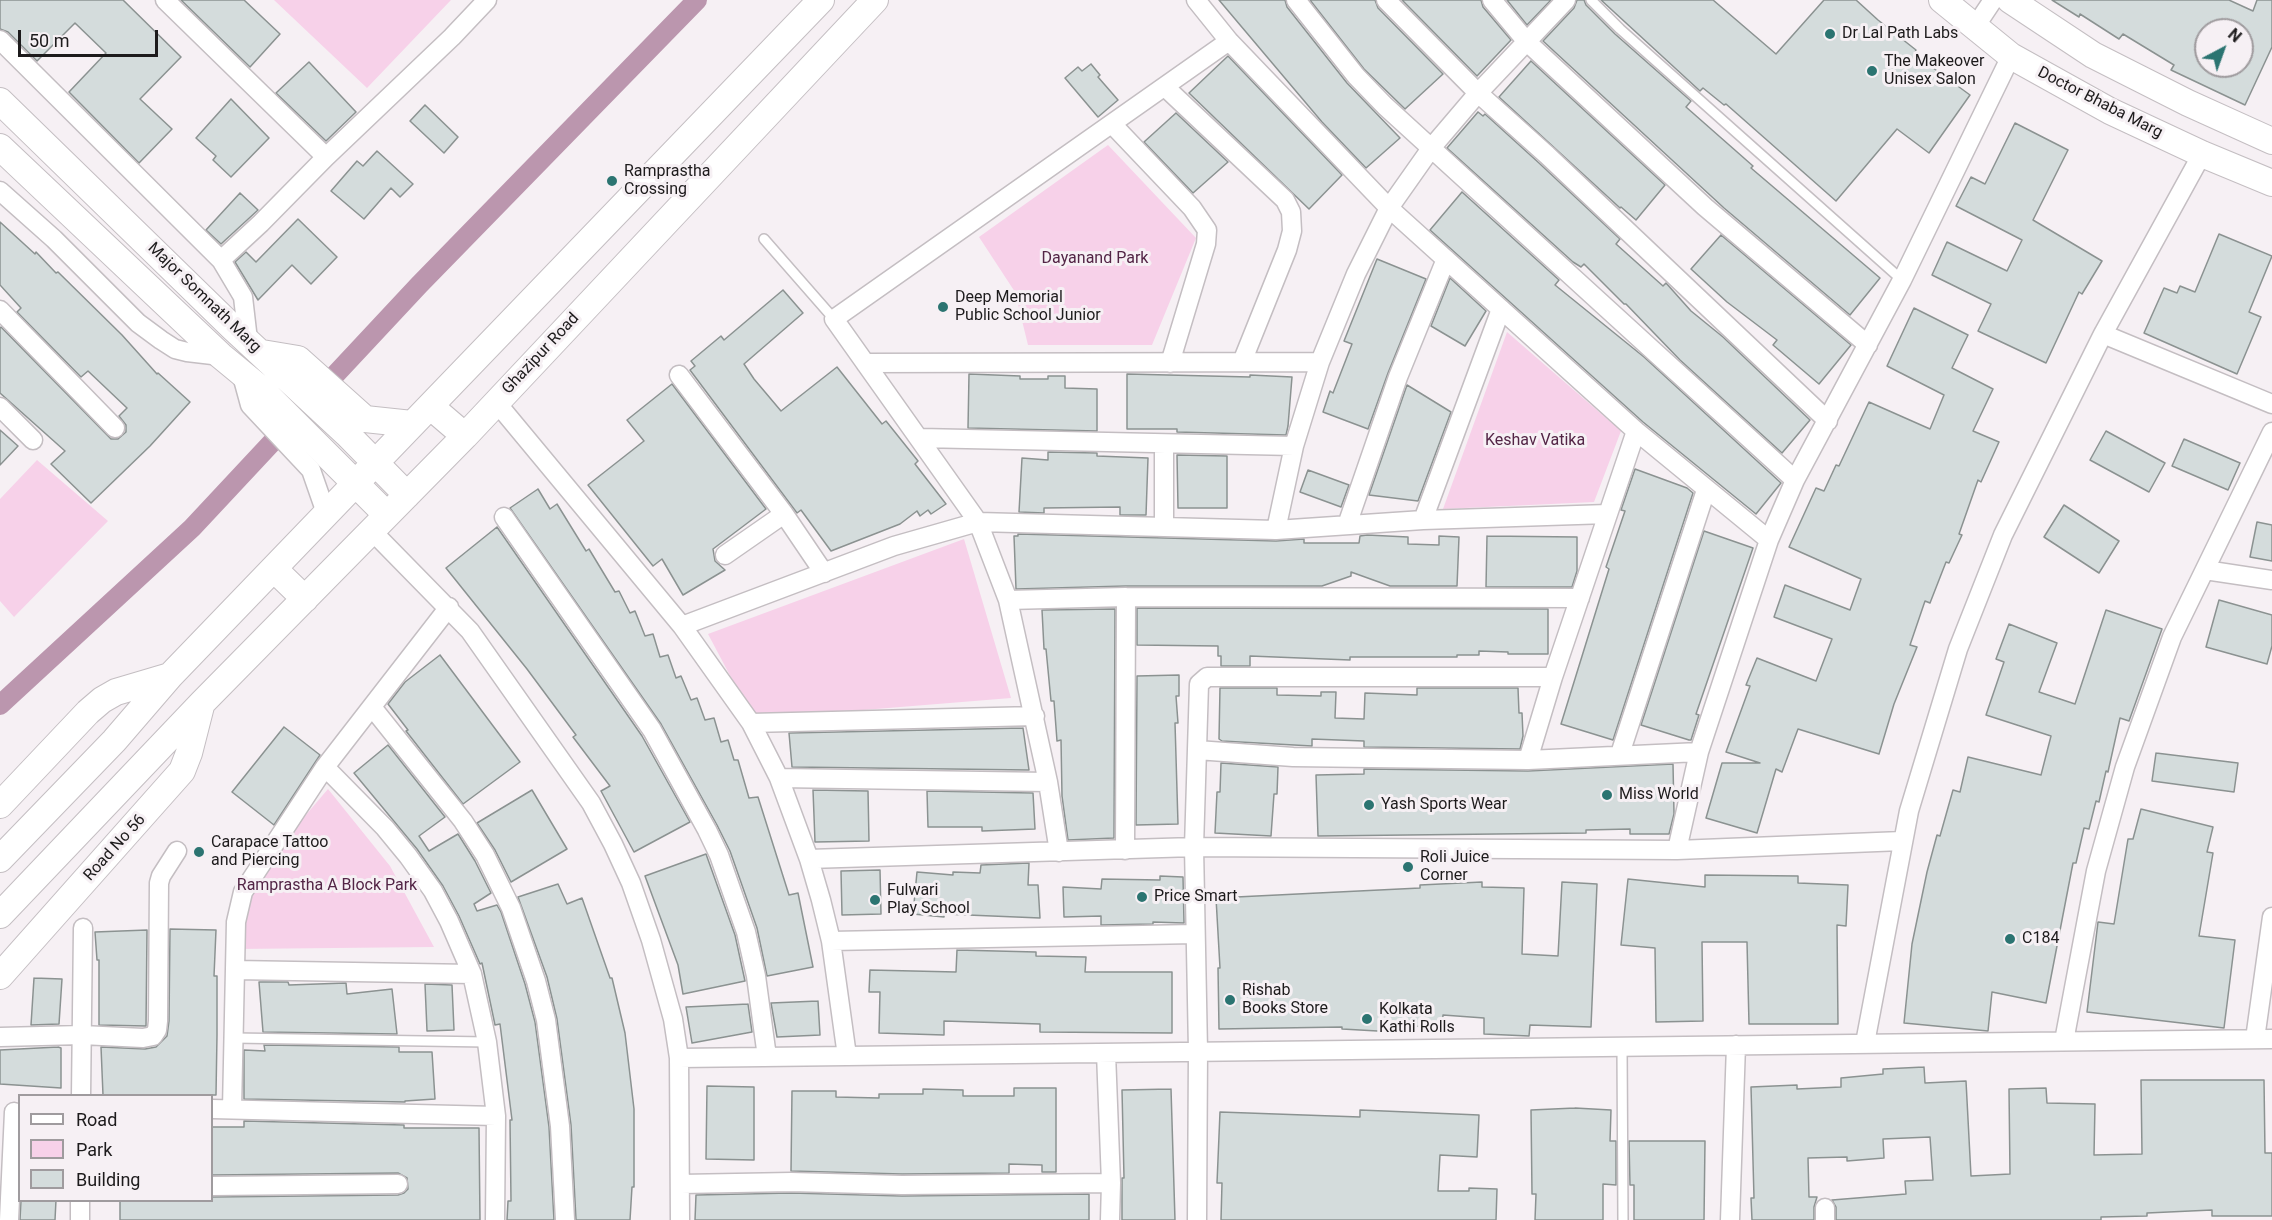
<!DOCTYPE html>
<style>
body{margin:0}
#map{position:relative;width:2272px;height:1220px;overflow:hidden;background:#f6f0f4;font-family:Roboto,sans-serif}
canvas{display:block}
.legend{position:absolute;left:18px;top:1094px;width:195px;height:108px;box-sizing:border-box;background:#f6f0f4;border:2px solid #9f9b9e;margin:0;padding:8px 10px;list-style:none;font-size:18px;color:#1d1b1c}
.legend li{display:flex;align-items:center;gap:12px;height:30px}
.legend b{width:30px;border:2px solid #9f9b9e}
.north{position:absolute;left:2194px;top:18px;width:60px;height:60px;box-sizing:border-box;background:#f6f0f4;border:2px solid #9f9b9e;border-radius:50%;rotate:41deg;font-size:16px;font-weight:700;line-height:24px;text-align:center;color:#1d1b1c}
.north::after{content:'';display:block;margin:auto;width:21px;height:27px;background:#2b7471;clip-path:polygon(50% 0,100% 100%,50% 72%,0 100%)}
.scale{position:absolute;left:18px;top:30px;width:140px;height:27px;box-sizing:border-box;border:3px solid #1d1b1c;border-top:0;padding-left:8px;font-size:18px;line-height:21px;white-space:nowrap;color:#1d1b1c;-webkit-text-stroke:4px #f6f0f4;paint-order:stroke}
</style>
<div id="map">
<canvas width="2272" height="1220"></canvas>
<ul class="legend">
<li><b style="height:8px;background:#fff"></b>Road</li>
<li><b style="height:16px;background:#f7d1e9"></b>Park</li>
<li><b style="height:16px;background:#d4dcdc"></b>Building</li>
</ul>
<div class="north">N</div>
<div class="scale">50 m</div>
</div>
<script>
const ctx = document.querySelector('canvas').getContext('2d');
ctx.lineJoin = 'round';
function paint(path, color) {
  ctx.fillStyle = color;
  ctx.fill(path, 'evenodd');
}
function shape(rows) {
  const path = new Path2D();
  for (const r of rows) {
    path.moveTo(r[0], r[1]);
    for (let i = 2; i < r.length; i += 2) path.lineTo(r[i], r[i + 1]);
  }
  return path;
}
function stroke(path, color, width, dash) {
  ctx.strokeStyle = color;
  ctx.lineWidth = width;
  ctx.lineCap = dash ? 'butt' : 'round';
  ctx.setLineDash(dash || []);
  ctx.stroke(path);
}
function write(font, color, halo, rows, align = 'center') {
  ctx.font = font + ' Roboto,sans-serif';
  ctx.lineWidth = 6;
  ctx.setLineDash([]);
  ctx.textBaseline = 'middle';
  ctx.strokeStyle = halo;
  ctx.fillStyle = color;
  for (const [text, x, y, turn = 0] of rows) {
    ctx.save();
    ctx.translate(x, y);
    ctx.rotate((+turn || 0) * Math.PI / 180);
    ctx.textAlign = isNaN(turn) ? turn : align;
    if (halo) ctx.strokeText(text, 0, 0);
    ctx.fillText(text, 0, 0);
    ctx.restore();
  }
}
paint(shape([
 [274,0,451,0,367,88],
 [1108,145,1196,238,1152,345,1028,345,1015,292,979,237],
 [1507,332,1621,431,1594,502,1443,509],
 [37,460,108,521,14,617,0,601,0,499],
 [964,539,1011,698,753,719,708,634],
 [328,789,390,866,434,947,236,949,236,897]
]), '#f7d1e9');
stroke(shape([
 [0,705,192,528,419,285,697,0]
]), '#bb96ae', 20);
const building = shape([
 [0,0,123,0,181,57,140,99,172,129,139,163,69,92,106,53,75,23,37,61,8,32,0,29,0,0],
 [181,0,244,0,280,34,250,67,181,0],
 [1219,0,1285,0,1287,7,1347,83,1400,138,1366,168,1322,122,1219,0],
 [1310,0,1375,0,1378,8,1443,74,1405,109,1364,69,1310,0],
 [1402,0,1481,0,1483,7,1511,40,1477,76,1402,0],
 [1507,0,1551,0,1527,25,1507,0],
 [1577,0,1584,0,1586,5,1615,34,1691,101,1686,107,1753,166,1751,168,1880,278,1850,315,1724,208,1543,41,1574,8,1577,0],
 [1601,0,1713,0,1776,54,1824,0,1856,0,1878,20,1916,50,1914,54,1970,95,1929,153,1897,129,1836,201,1726,104,1724,105,1703,88,1700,91,1601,0],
 [2052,0,2229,0,2253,11,2257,0,2272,0,2272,47,2245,105,2171,70,2174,65,2123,34,2119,39,2080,14,2079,17,2052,0],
 [2206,30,2242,30,2242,66,2206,66,2206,30],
 [1228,56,1342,175,1309,209,1189,93,1228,56],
 [1531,61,1665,185,1636,220,1621,207,1620,208,1499,97,1531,61],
 [309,62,356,112,326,141,276,93,309,62],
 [1091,64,1100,75,1098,77,1118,100,1098,117,1065,78,1078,67,1082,71,1091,64],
 [231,99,269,138,231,177,213,160,216,156,196,138,231,99],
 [425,105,458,137,444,153,410,121,425,105],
 [1478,112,1483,116,1485,114,1539,163,1620,239,1616,244,1663,286,1666,283,1691,311,1723,337,1810,420,1782,453,1680,360,1626,304,1624,304,1584,264,1581,267,1573,262,1447,148,1478,112],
 [1176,113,1228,162,1193,193,1144,142,1176,113],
 [2015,123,2068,150,2033,220,2102,261,2082,294,2079,292,2046,363,1978,331,1991,304,1932,275,1947,242,2007,271,2022,240,1956,206,1971,177,1985,184,2015,123],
 [377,151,413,184,400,197,391,188,364,219,331,191,357,161,363,166,377,151],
 [1462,192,1559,280,1555,285,1644,357,1781,483,1756,514,1643,422,1430,230,1462,192],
 [240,193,258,210,221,244,206,230,240,193],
 [298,219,337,257,311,284,292,265,258,300,235,262,246,252,256,262,298,219],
 [0,222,35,254,36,252,56,273,58,272,122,335,157,374,158,373,190,402,150,446,91,503,51,464,65,451,0,393,0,328,1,327,111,439,118,439,126,432,126,425,119,416,127,408,88,371,81,377,17,312,21,308,0,285,0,222],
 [2219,234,2272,256,2249,312,2261,317,2237,374,2144,333,2164,288,2177,293,2180,286,2195,292,2219,234],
 [1721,235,1851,345,1819,384,1773,345,1777,340,1727,302,1691,269,1721,235],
 [1377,259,1426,279,1388,373,1368,429,1323,412,1330,391,1333,393,1352,344,1344,341,1377,259],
 [1450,278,1486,311,1465,346,1431,326,1450,278],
 [783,290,803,313,744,364,754,379,781,411,837,367,882,424,886,421,918,461,915,464,946,504,931,514,928,510,920,516,917,511,900,524,831,551,801,510,797,513,690,370,695,366,691,361,721,336,724,340,783,290],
 [1914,308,1968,335,1952,368,1993,389,1973,431,1999,442,1981,482,1978,480,1959,534,1962,535,1949,563,1946,562,1930,603,1925,601,1910,645,1917,647,1894,704,1879,754,1798,729,1782,772,1776,769,1757,833,1706,818,1722,763,1760,763,1726,752,1750,686,1746,685,1757,658,1816,681,1832,639,1774,617,1785,585,1850,610,1861,579,1789,547,1816,488,1824,491,1836,465,1839,466,1869,402,1930,429,1944,395,1887,366,1914,308],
 [969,374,1020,376,1020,379,1048,379,1048,376,1065,376,1065,388,1097,389,1097,431,968,428,969,374],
 [1127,374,1250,377,1250,375,1292,377,1288,426,1286,435,1177,432,1177,429,1127,429,1127,374],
 [672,384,766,509,713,549,715,561,725,570,683,595,662,559,653,566,588,485,644,441,627,420,672,384],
 [1407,385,1451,412,1418,501,1369,495,1407,385],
 [0,430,18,446,0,465,0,430],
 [2106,431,2165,463,2149,492,2090,460,2106,431],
 [2184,439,2240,463,2228,490,2172,466,2184,439],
 [1048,452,1097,453,1097,456,1148,458,1146,515,1120,515,1120,507,1044,508,1044,513,1019,512,1022,458,1048,460,1048,452],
 [1177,455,1227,456,1227,508,1178,508,1177,455],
 [1635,469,1687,488,1693,493,1613,740,1561,724,1609,569,1606,567,1625,511,1621,510,1635,469],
 [1308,470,1349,485,1341,507,1300,492,1308,470],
 [538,489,550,509,557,504,586,551,589,549,615,592,619,591,630,613,635,611,645,636,653,634,660,657,668,655,676,678,681,676,691,700,697,698,705,720,714,718,721,742,728,740,734,760,738,760,749,798,758,797,789,895,798,893,813,967,767,976,757,928,730,851,717,825,661,724,510,508,538,489],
 [2064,505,2119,541,2099,573,2044,537,2064,505],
 [2257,522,2272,525,2272,561,2250,557,2257,522],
 [497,527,642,736,690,822,634,852,601,791,610,786,573,737,576,735,527,669,446,568,497,527],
 [1704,531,1753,548,1696,714,1699,715,1691,740,1689,740,1641,725,1704,531],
 [1018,534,1276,541,1304,539,1304,543,1359,543,1360,536,1367,535,1408,537,1408,544,1439,545,1439,536,1459,537,1457,586,1390,586,1351,572,1351,576,1322,586,1126,586,1016,589,1014,536,1018,536,1018,534],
 [1487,536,1577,537,1577,571,1572,587,1486,587,1487,536],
 [2219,600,2272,615,2272,646,2267,664,2206,647,2219,600],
 [1137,608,1548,609,1548,654,1508,654,1508,652,1479,651,1479,655,1457,655,1457,657,1350,657,1350,660,1250,656,1250,666,1221,666,1221,656,1218,656,1218,646,1137,645,1137,608],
 [1115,609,1114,838,1068,840,1062,796,1061,740,1057,741,1054,701,1051,701,1046,649,1044,649,1042,610,1115,609],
 [2106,610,2162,629,2129,721,2120,718,2108,772,2106,771,2099,802,2096,801,2089,829,2084,828,2076,863,2073,863,2046,1003,1992,992,1988,1031,1904,1023,1912,944,1927,872,1937,835,1940,836,1953,790,1960,792,1968,757,2041,775,2051,736,1986,715,2004,662,1996,659,2009,624,2057,643,2039,692,2075,704,2106,610],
 [440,655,520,762,463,804,406,731,408,730,388,704,405,682,440,655],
 [1179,675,1179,696,1176,696,1178,723,1175,723,1178,824,1136,825,1137,676,1179,675],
 [1220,688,1277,688,1277,695,1321,696,1321,692,1336,692,1335,718,1364,719,1365,693,1417,695,1417,688,1518,688,1519,713,1522,713,1523,736,1520,749,1364,747,1364,741,1312,739,1312,746,1222,741,1219,739,1220,688],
 [284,727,320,755,274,825,232,792,284,727],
 [1023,728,1029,770,792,767,789,733,1023,728],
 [388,745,445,817,419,836,429,851,458,834,475,861,491,893,474,904,477,911,497,905,501,912,525,984,535,1022,549,1127,554,1220,507,1220,508,1201,511,1201,510,1120,512,1120,500,1024,495,1025,482,963,480,964,459,916,443,886,417,849,354,773,388,745],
 [2156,753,2238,763,2234,792,2152,781,2156,753],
 [1221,763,1278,767,1277,794,1274,794,1271,836,1215,833,1217,792,1220,792,1221,763],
 [1673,764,1674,814,1669,834,1630,834,1630,829,1586,830,1586,833,1318,836,1316,775,1364,774,1364,769,1528,771,1673,764],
 [532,790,567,849,511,882,495,850,477,823,532,790],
 [813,790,868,791,869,841,815,842,813,790],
 [927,791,1033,793,1035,829,982,831,982,827,928,827,927,791],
 [2141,809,2213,827,2207,852,2213,853,2199,936,2235,940,2224,1028,2087,1012,2098,922,2114,924,2128,839,2133,839,2141,809],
 [706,854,735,935,745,981,683,994,678,965,645,876,706,854],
 [1029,863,1028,885,1038,885,1040,918,944,914,944,917,913,914,917,872,953,875,953,872,980,873,981,865,1029,863],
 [880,870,881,914,842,915,841,871,880,870],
 [1705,875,1798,876,1798,883,1848,885,1846,926,1837,925,1838,1024,1749,1024,1747,942,1702,942,1703,1021,1656,1022,1655,948,1621,945,1628,879,1705,887,1705,875],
 [1160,876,1183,877,1184,923,1153,922,1153,924,1101,925,1101,916,1064,917,1063,887,1101,889,1102,879,1160,880,1160,876],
 [1482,882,1482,887,1524,888,1522,954,1558,956,1562,882,1597,884,1591,1027,1530,1025,1529,1036,1484,1034,1484,1018,1443,1015,1442,1028,1413,1026,1413,1033,1342,1029,1342,1027,1219,1029,1218,968,1220,968,1216,898,1420,888,1420,885,1482,882],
 [558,884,567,904,582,898,610,978,612,978,625,1033,634,1109,634,1187,632,1187,630,1220,576,1220,571,1125,557,1019,547,977,518,897,558,884],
 [170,929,216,930,214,976,217,976,217,1035,216,1095,103,1095,101,1047,145,1049,156,1047,167,1036,169,1021,170,929],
 [147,930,146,1026,99,1025,99,960,97,960,95,932,147,930],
 [957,950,1036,952,1036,956,1086,957,1085,972,1172,972,1172,1033,1040,1032,1040,1024,944,1021,944,1035,879,1033,880,992,869,992,870,970,956,972,957,950],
 [34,978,62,979,59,1024,31,1025,34,978],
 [259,982,288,982,289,985,346,983,347,994,392,989,397,1034,263,1032,259,982],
 [425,984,452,985,454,1030,427,1031,425,984],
 [818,1001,820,1035,777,1037,771,1003,818,1001],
 [748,1004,752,1032,692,1043,686,1007,748,1004],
 [264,1045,399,1047,399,1052,432,1052,435,1099,405,1101,405,1102,244,1099,244,1050,265,1051,264,1045],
 [58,1047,61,1048,61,1088,0,1084,0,1050,58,1047],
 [1924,1067,1925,1083,1966,1081,1971,1176,2010,1174,2009,1089,2046,1088,2047,1103,2095,1104,2094,1155,2142,1154,2141,1080,2264,1080,2265,1153,2272,1153,2272,1216,2212,1216,2212,1210,2147,1213,2147,1216,2101,1217,2101,1220,1836,1220,1836,1207,1832,1200,1906,1194,1905,1181,1933,1180,1930,1137,1883,1139,1884,1158,1847,1161,1847,1157,1808,1158,1809,1197,1817,1197,1814,1207,1814,1220,1752,1220,1751,1198,1754,1198,1751,1087,1797,1085,1797,1089,1841,1087,1841,1078,1883,1074,1883,1069,1924,1067],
 [707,1086,754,1087,754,1160,706,1159,707,1086],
 [1014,1088,1056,1088,1056,1172,1042,1172,1042,1165,1009,1164,1009,1173,902,1174,791,1171,792,1091,836,1091,836,1097,879,1098,879,1094,923,1094,923,1089,963,1090,963,1096,1014,1096,1014,1088],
 [1171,1089,1175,1220,1122,1220,1122,1178,1124,1178,1122,1090,1171,1089],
 [1575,1108,1611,1110,1610,1141,1616,1141,1616,1185,1603,1184,1603,1220,1535,1220,1536,1194,1532,1194,1531,1110,1575,1108],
 [1360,1110,1479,1115,1477,1157,1440,1155,1438,1191,1469,1191,1469,1188,1497,1189,1496,1220,1221,1220,1222,1183,1217,1183,1220,1112,1360,1117,1360,1110],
 [244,1121,404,1125,404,1128,479,1128,480,1220,120,1220,120,1200,212,1200,212,1197,398,1195,404,1193,408,1189,407,1178,398,1173,212,1175,212,1127,244,1127,244,1121],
 [1629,1141,1705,1141,1704,1220,1634,1220,1634,1185,1630,1185,1629,1141],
 [791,1193,902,1196,1089,1194,1089,1220,695,1220,696,1195,791,1193],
 [21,1200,56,1200,55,1220,20,1220,21,1200]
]);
paint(building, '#d4dcdc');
stroke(building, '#8b9291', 1.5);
const lane = shape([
 [1591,0,1620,29,1902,280],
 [764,239,834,319],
 [234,1038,487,1042],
 [1622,1046,1623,1220]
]);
const street = shape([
 [165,0,326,157],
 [1196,0,1229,41,1389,208,1636,431,1769,540],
 [1296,0,1356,76,1385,106,1795,480],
 [1386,0,1478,93,1547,155,1828,421],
 [1492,0,1527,42,1705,207,1868,345],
 [1975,27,1993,0],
 [0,40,221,260,243,297,248,340],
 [1165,87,1285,200,1291,212,1292,231,1287,250,1242,362],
 [1112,124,1192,208,1207,230,1206,244,1170,363],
 [0,191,54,239,138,323,161,340,175,349,187,352,221,356],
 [221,260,261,223,326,157,452,37,487,0],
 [0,310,115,428],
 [2103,334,2272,404],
 [865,363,1320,362],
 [241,372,250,405,311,470,326,513],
 [679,375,784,514,824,573],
 [496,402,682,626,751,723,779,778,809,859,821,900,831,941,847,1056],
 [0,407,33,440],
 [920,438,1294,446],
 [1164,444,1164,526],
 [504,517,652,730,707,830,719,855,746,932,756,976,767,1057],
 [1423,520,1501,309],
 [1347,525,1398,377,1446,259],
 [1276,530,1294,446,1320,362,1356,274,1389,208,1432,147,1478,93,1566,0],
 [372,531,470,631,591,803,613,844,631,883,651,940,673,1019,679,1058,680,1220],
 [725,555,784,514],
 [2205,570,2272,580],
 [1008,600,1126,597,1580,598],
 [682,626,894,546,978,522,1276,530,1423,520,1608,514],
 [372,707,463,821,485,855,511,908,536,981,546,1020,560,1126,565,1220],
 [751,723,1035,716],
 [1197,750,1293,757,1528,760,1699,752],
 [1620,754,1706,490],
 [1528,760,1553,677,1636,431],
 [325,767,385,828,408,856,433,891,449,921,472,974,487,1042,496,1116,495,1220],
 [779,778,1048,782],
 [1125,850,1126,597],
 [1677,850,1699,752,1769,540,1795,480,1902,280,2011,56],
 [1059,852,1048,782,1008,600,978,522,834,319,1229,41],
 [809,859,1194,847,1677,850,1902,841],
 [831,941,1195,934],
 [235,970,472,974],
 [0,1037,82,1035,143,1038,153,1036,157,1030,158,1021,159,883,161,876,177,851],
 [2255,1039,2272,917],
 [2064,1041,2096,871,2125,767,2172,637,2272,432],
 [1865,1043,1909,811,1958,649,2003,535,2103,334,2202,154],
 [1106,1053,1111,1183,1110,1220],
 [679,1058,2272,1039],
 [81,1096,83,928],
 [212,1109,496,1116],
 [232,1109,236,922,243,892,325,767,449,607],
 [681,1184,791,1182,902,1185,1111,1183],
 [212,1186,398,1184],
 [9,1220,14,1112],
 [80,1220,80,1200],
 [1197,1220,1198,1051,1194,847,1199,684,1207,677,1553,677],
 [1730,1220,1736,1045],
 [1825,1220,1825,1208]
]);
const secondary = shape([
 [1942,0,2011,56,2110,111,2202,154,2272,183],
 [2010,0,2093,55,2188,103,2272,141],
 [0,101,231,326,347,434,407,495],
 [0,147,221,356,261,389,387,515],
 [262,353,298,359,365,419,412,424],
 [430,406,465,436],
 [274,569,305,599],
 [0,805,88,712,102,700,116,692,170,676],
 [0,859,114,741,170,676,821,0],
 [0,915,202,703,465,436,875,0],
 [0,976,182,771,189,753,201,706]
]);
stroke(lane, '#c4bec2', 12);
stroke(street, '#c4bec2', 21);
stroke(secondary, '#c4bec2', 28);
stroke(lane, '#fff', 9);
stroke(street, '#fff', 18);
stroke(secondary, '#fff', 26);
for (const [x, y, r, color] of [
 [1830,34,6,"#2b7471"],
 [1872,71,6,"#2b7471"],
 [612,181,6,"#2b7471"],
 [943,307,6,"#2b7471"],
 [1607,795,6,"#2b7471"],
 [1369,805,6,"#2b7471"],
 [199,852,6,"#2b7471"],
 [1408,867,6,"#2b7471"],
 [1142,897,6,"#2b7471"],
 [875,900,6,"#2b7471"],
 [2010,939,6,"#2b7471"],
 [1230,1000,6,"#2b7471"],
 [1367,1019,6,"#2b7471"]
]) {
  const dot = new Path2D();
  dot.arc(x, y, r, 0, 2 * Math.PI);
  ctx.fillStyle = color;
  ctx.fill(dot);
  stroke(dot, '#f6f0f4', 2);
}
write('16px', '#1d1b1c', '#f6f0f4', [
 ["Dr Lal Path Labs",1842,34],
 ["The Makeover",1884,62],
 ["Unisex Salon",1884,80],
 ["Ramprastha",624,172],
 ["Crossing",624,190],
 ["Deep Memorial",955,298],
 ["Public School Junior",955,316],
 ["Miss World",1619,795],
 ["Yash Sports Wear",1381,805],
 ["Carapace Tattoo",211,843],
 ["and Piercing",211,861],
 ["Roli Juice",1420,858],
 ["Corner",1420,876],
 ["Fulwari",887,891],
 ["Play School",887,909],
 ["Price Smart",1154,897],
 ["C184",2022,939],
 ["Rishab",1242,991],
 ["Books Store",1242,1009],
 ["Kolkata",1379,1010],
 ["Kathi Rolls",1379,1028]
], 'left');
write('16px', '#1d1b1c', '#f6f0f4', [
 ["Doctor Bhaba Marg",2100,103,27],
 ["Major Somnath Marg",204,298,44],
 ["Ghazipur Road",541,354,-47],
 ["Road No 56",115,848,-48]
]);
write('16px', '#532546', '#f6f0f4', [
 ["Dayanand Park",1095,259],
 ["Keshav Vatika",1535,441],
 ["Ramprastha A Block Park",327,886]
]);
</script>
